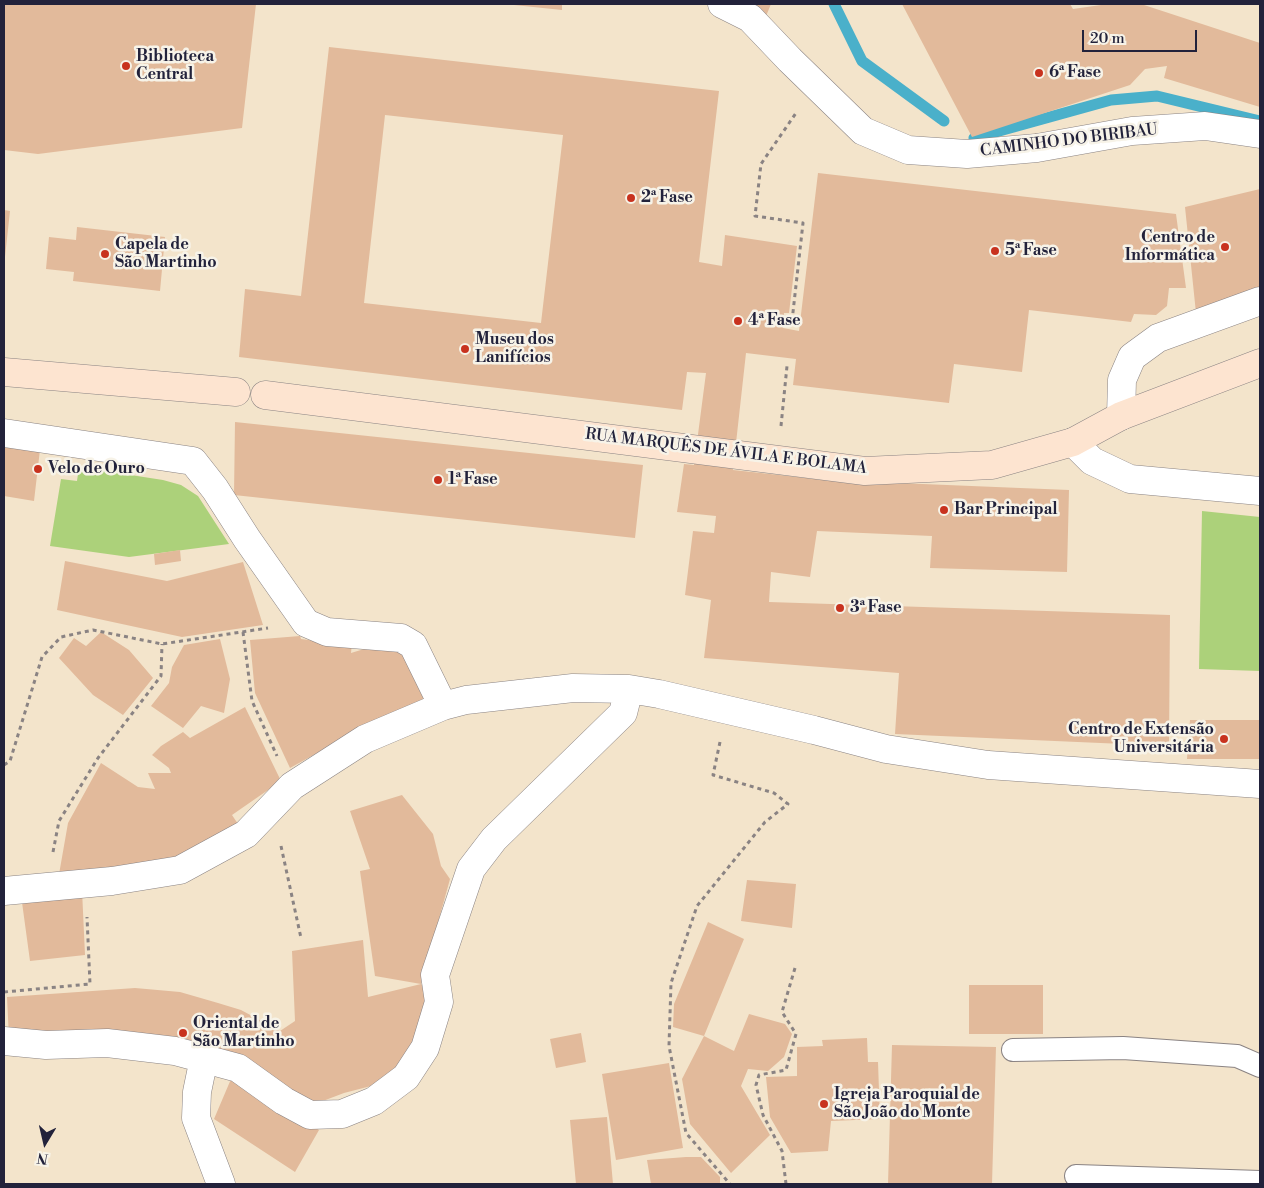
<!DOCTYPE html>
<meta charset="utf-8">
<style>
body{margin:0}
#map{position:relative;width:1264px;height:1188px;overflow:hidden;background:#f3e4cb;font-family:"Libre Bodoni",serif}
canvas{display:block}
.frame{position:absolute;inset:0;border:5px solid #22223b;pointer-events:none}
.north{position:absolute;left:20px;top:1118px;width:50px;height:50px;-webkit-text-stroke:4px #f7f3e8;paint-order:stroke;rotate:189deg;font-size:14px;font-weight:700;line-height:20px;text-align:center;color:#22223b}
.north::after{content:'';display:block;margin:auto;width:18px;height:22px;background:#22223b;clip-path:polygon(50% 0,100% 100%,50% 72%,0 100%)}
.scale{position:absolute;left:1082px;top:30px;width:115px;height:22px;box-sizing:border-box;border:2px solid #22223b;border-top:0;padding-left:6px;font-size:15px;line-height:18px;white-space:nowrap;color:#22223b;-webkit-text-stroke:4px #f7f3e8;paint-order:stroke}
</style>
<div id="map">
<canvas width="1264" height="1188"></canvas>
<div class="frame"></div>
<div class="north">N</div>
<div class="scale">20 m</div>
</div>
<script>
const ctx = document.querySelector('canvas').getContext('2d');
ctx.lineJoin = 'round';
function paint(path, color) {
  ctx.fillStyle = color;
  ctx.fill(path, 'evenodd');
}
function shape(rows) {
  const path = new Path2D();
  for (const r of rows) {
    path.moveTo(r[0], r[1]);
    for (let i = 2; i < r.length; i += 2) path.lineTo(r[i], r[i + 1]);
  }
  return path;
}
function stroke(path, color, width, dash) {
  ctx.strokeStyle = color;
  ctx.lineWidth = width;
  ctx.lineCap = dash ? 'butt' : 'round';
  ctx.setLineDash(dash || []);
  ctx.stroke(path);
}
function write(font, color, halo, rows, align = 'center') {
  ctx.font = font + ' "Libre Bodoni",serif';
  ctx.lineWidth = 5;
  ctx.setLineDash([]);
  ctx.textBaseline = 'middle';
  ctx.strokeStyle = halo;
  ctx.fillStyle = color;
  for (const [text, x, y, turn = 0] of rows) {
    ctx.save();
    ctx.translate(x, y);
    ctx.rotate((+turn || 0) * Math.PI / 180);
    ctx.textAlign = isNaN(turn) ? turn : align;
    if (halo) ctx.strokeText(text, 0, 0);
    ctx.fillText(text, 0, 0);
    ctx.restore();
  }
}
paint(shape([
 [79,467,163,480,181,485,198,496,229,544,129,557,50,546,61,479,77,481],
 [1202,511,1260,517,1260,671,1199,669]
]), '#acd17a');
stroke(shape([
 [834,4,862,61,944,121],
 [974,138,1111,100,1157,96,1260,121]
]), '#4ab0ca', 11);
paint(shape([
 [4,4,256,4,242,128,38,154,4,150],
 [514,4,562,4,562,10,514,5],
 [731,4,771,4,764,21],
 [902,4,1070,4,1073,9,1108,4,1141,4,1260,43,1260,107,1164,78,1167,66,1145,69,1130,85,972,137],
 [329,47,719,91,699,262,722,266,725,235,797,246,789,313,784,313,783,328,799,331,818,173,1176,214,1186,288,1169,288,1167,306,1156,315,1134,314,1131,322,1029,310,1022,372,954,364,949,403,793,385,796,359,746,353,733,470,825,480,1069,490,1067,572,930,568,932,536,817,531,810,577,771,572,769,602,1170,615,1169,746,895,734,899,673,704,658,711,600,685,595,693,531,714,533,716,516,677,512,684,464,694,465,706,373,687,372,682,410,239,357,245,289,301,296],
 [385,115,563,135,541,323,364,303],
 [1260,189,1260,287,1196,313,1185,207],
 [4,210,10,211,5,257,4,257],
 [77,227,165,237,160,291,73,281,74,272,46,269,49,237,76,240],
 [235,422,643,465,635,538,234,495],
 [4,435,41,441,34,501,4,496],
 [180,550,181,561,155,565,154,554],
 [65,561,167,581,243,562,263,625,182,637,57,610],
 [101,632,129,650,153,678,123,715,93,695,59,658,74,638,86,646],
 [300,636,301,639,316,641,352,642,351,653,387,642,400,644,427,700,346,737,290,768,255,693,250,640],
 [220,639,230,679,224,713,201,706,183,728,151,706,169,683,172,667,184,645],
 [245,707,281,781,232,815,240,827,189,860,58,880,68,823,101,763,138,787,155,789,148,773,171,773,169,768,152,755,161,746,183,732,190,738],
 [1190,720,1260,720,1260,759,1187,759],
 [402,795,433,834,441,866,450,879,421,984,436,998,428,1017,395,1071,371,1086,344,1093,315,1104,246,1066,9,1038,7,997,135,988,180,992,218,1003,241,1010,280,1031,295,1021,292,951,363,940,368,997,421,984,375,976,360,871,370,869,350,811],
 [747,880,796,884,792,928,741,921],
 [82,890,85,955,30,961,21,895],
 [708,922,744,939,704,1036,734,1051,749,1014,785,1024,792,1034,784,1057,768,1071,748,1069,741,1086,770,1135,731,1173,690,1124,682,1079,704,1036,673,1027,674,1004],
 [969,985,1043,985,1043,1034,969,1034],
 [581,1033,586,1062,556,1068,550,1039],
 [867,1038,868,1062,878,1062,880,1119,831,1121,828,1151,791,1153,770,1117,766,1077,797,1076,797,1047,823,1046,822,1040],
 [892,1045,996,1047,992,1184,888,1184],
 [669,1063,683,1148,616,1160,602,1074],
 [234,1072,319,1130,295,1172,214,1119],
 [607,1117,613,1184,576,1184,570,1120],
 [686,1157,701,1157,720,1177,720,1184,651,1184,647,1160]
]), '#e2ba9b');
const service = shape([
 [1013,1050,1123,1048,1237,1056,1260,1066],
 [1076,1176,1260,1182]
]);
const minor = shape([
 [722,4,750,18,790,60,863,131,908,150,967,154,1037,148,1132,131,1205,126,1260,134],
 [1121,416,1122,380,1132,357,1158,338,1260,301],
 [4,433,193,461,215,489,247,539,306,623,327,632,401,638,413,645,443,706],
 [1073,442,1092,461,1130,479,1260,491],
 [4,891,112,881,180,870,246,834,292,786,365,739,443,706,466,700,573,688,629,689,659,694,814,730,886,749,988,765,1260,784],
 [4,1041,46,1045,107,1043,175,1051,238,1068,284,1101,310,1115,342,1114,374,1101,406,1077,425,1048,439,1002,435,975,471,869,494,839,623,713,629,689],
 [204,1058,197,1092,196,1118,221,1184]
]);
const secondary = shape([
 [4,372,236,392],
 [265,395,865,471,992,465,1073,442,1121,416,1260,363]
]);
stroke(service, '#8a8383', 24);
stroke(minor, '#8a8383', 29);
stroke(secondary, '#8a8383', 29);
stroke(shape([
 [792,321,803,223,755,216,761,164,796,113],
 [781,426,787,366],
 [243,632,252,701,277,756],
 [720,742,713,775,774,793,788,804,765,822,697,906,671,983,669,1046,686,1133,730,1184],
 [4,765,10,761,42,657,61,637,93,630,162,644,268,628],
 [281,846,301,938],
 [53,852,59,821,98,758,161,676,162,644],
 [4,992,90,984,87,917],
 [786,1184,782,1151,763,1115,756,1085,759,1075,786,1070,796,1034,782,1012,795,968]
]), '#8a8383', 3, [4, 4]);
stroke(service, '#fff', 22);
stroke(minor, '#fff', 28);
stroke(secondary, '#fde4d0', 28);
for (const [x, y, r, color] of [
 [126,66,5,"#c8321e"],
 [1039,73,5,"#c8321e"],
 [631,198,5,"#c8321e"],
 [1225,247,5,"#c8321e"],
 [995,251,5,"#c8321e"],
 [105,254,5,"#c8321e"],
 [738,321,5,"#c8321e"],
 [465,349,5,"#c8321e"],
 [38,469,5,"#c8321e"],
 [438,480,5,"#c8321e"],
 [944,510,5,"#c8321e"],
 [840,608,5,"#c8321e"],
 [1224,739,5,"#c8321e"],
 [183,1033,5,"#c8321e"],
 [824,1104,5,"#c8321e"]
]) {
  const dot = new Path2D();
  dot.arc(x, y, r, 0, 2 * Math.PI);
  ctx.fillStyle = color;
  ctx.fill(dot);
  stroke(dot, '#f7f3e8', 2);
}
write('bold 16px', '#22223b', '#f7f3e8', [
 ["Biblioteca",136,57],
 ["Central",136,75],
 ["6ª Fase",1049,73],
 ["2ª Fase",641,198],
 ["Centro de",1215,238,"right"],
 ["Informática",1215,256,"right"],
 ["Capela de",115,245],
 ["São Martinho",115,263],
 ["5ª Fase",1005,251],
 ["4ª Fase",748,321],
 ["Museu dos",475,340],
 ["Lanifícios",475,358],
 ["Velo de Ouro",48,469],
 ["1ª Fase",448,480],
 ["Bar Principal",954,510],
 ["3ª Fase",850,608],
 ["Centro de Extensão",1214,730,"right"],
 ["Universitária",1214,748,"right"],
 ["Oriental de",193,1024],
 ["São Martinho",193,1042],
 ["Igreja Paroquial de",834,1095],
 ["São João do Monte",834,1113]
], 'left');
write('16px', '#22223b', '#f7f3e8', [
 ["CAMINHO DO BIRIBAU",1069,141,-7],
 ["RUA MARQUÊS DE ÁVILA E BOLAMA",726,452,7]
]);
</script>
